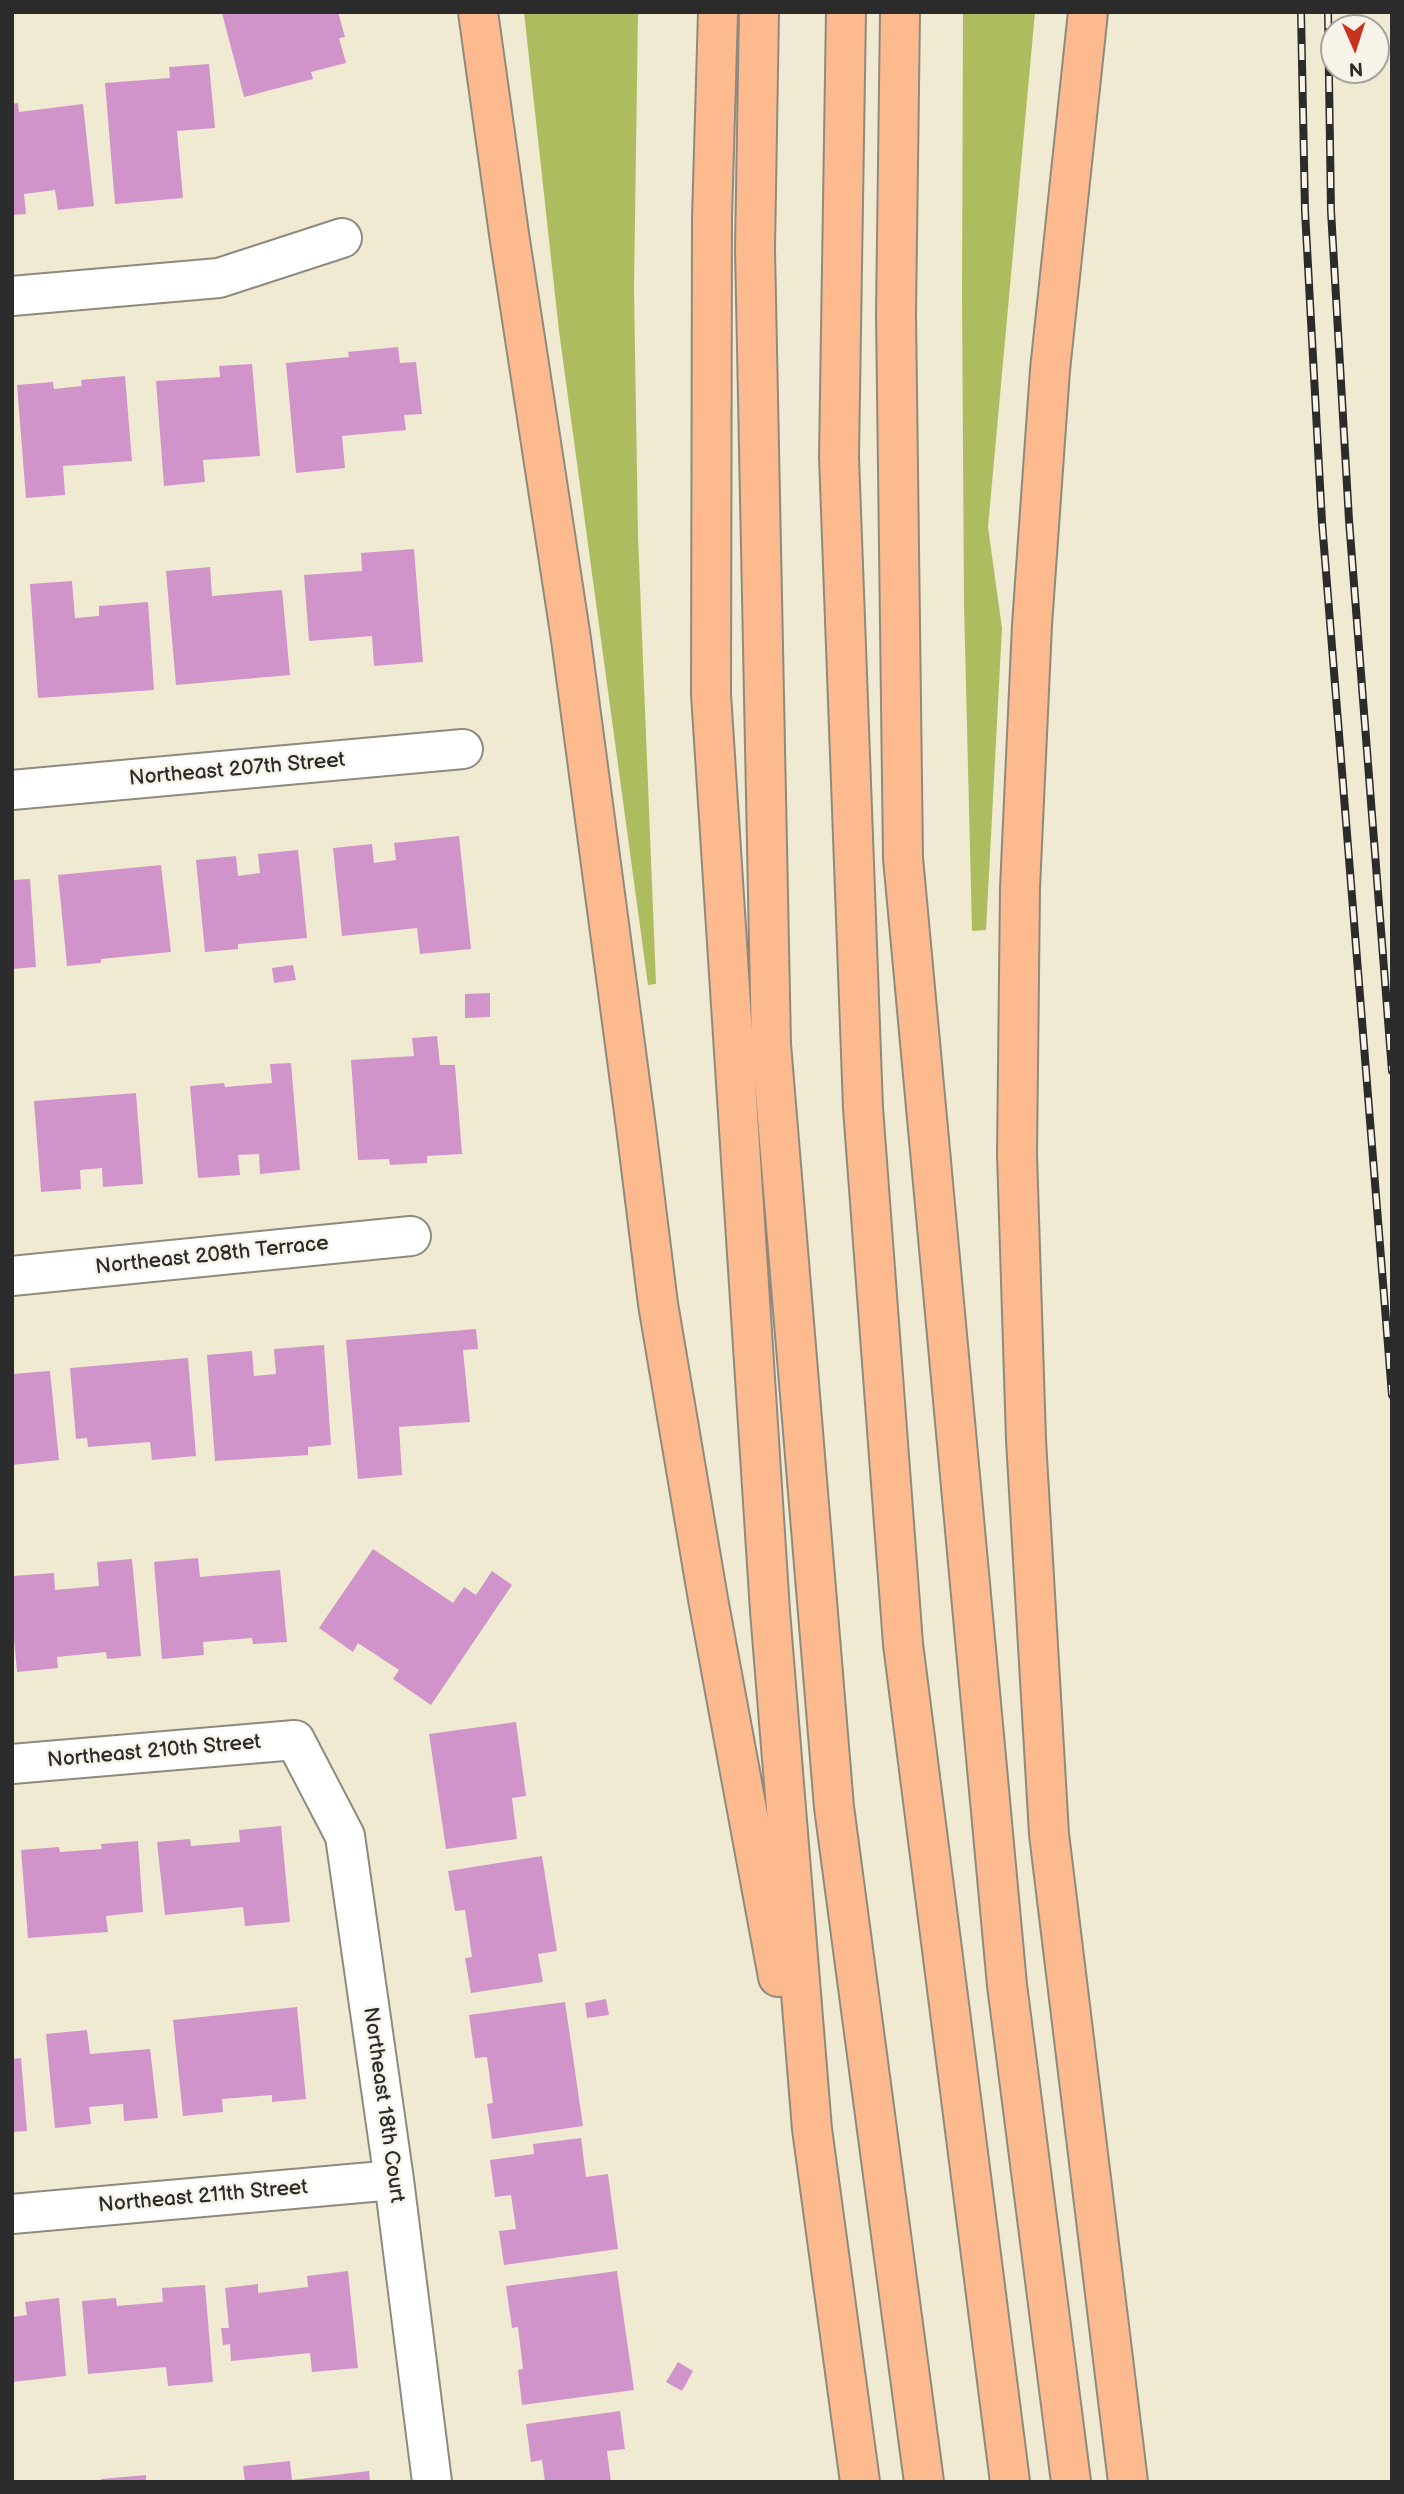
<!DOCTYPE html>
<style>
body{margin:0}
#map{position:relative;width:1404px;height:2494px;overflow:hidden;background:#f0ead3;font-family:"Balsamiq Sans",sans-serif}
canvas{display:block}
.frame{position:absolute;inset:0;border:14px solid #2b2b2b;pointer-events:none}
.north{position:absolute;left:1320px;top:14px;width:70px;height:70px;box-sizing:border-box;background:#f7f3e8;border:2px solid #a5a39c;border-radius:50%;rotate:177deg;font-size:19px;font-weight:700;line-height:28px;text-align:center;color:#2b2b2b}
.north::after{content:'';display:block;margin:auto;width:24px;height:32px;background:#c8321e;clip-path:polygon(50% 0,100% 100%,50% 72%,0 100%)}
</style>
<div id="map">
<canvas width="1404" height="2494"></canvas>
<div class="frame"></div>
<div class="north">N</div>
</div>
<script>
const ctx = document.querySelector('canvas').getContext('2d');
ctx.lineJoin = 'round';
function paint(path, color) {
  ctx.fillStyle = color;
  ctx.fill(path, 'evenodd');
}
function shape(rows) {
  const path = new Path2D();
  for (const r of rows) {
    path.moveTo(r[0], r[1]);
    for (let i = 2; i < r.length; i += 2) path.lineTo(r[i], r[i + 1]);
  }
  return path;
}
function stroke(path, color, width, dash) {
  ctx.strokeStyle = color;
  ctx.lineWidth = width;
  ctx.lineCap = dash ? 'butt' : 'round';
  ctx.setLineDash(dash || []);
  ctx.stroke(path);
}
function write(font, color, halo, rows, align = 'center') {
  ctx.font = font + ' "Balsamiq Sans",sans-serif';
  ctx.lineWidth = 5;
  ctx.setLineDash([]);
  ctx.textBaseline = 'middle';
  ctx.strokeStyle = halo;
  ctx.fillStyle = color;
  for (const [text, x, y, turn = 0] of rows) {
    ctx.save();
    ctx.translate(x, y);
    ctx.rotate((+turn || 0) * Math.PI / 180);
    ctx.textAlign = isNaN(turn) ? turn : align;
    if (halo) ctx.strokeText(text, 0, 0);
    ctx.fillText(text, 0, 0);
    ctx.restore();
  }
}
paint(shape([
 [524,12,638,12,634,288,638,536,656,984,648,985,559,331],
 [963,12,1035,12,988,527,1002,628,986,930,972,931,964,604,962,295]
]), '#adbc5e');
paint(shape([
 [338,12,345,37,339,38,346,63,311,72,313,79,244,97,222,13],
 [209,64,215,128,177,131,183,198,115,204,105,83,170,78,169,67],
 [18,103,19,112,83,104,94,206,58,210,55,190,24,194,26,214,12,215,12,104],
 [398,347,400,363,416,362,422,414,404,415,406,430,342,436,345,468,296,473,286,363,349,357,348,352],
 [252,364,260,456,203,460,205,482,164,486,156,381,220,377,219,366],
 [125,376,132,461,63,466,65,495,26,498,17,385,53,382,54,389,82,386,81,380],
 [414,549,423,662,374,666,372,636,309,641,304,575,362,571,361,553],
 [210,567,212,596,282,590,290,675,176,685,166,571],
 [72,581,75,618,99,616,99,606,148,602,154,690,38,698,30,584],
 [459,836,471,949,420,954,417,928,342,936,333,848,372,844,374,863,396,860,394,843],
 [298,850,307,938,238,944,238,949,205,952,196,860,236,856,238,876,260,873,258,854],
 [161,865,171,952,101,959,101,963,67,966,58,875],
 [30,879,36,967,12,969,12,880],
 [293,965,296,980,274,983,272,968],
 [490,993,490,1017,465,1018,465,994],
 [437,1036,440,1065,455,1065,462,1154,427,1156,427,1163,390,1165,389,1159,358,1160,351,1060,414,1056,412,1038],
 [291,1063,300,1170,260,1174,259,1154,238,1155,240,1175,198,1178,190,1086,224,1083,225,1087,272,1083,270,1064],
 [136,1093,143,1184,103,1187,102,1168,80,1170,81,1189,41,1192,34,1101],
 [476,1329,478,1349,463,1350,470,1422,399,1427,402,1475,358,1479,346,1340],
 [324,1345,331,1445,308,1447,308,1455,215,1461,207,1355,252,1351,254,1376,276,1374,274,1349],
 [188,1358,196,1456,152,1460,150,1442,88,1447,87,1438,76,1439,70,1368],
 [50,1371,59,1460,12,1465,12,1374],
 [373,1549,453,1603,464,1587,476,1595,492,1571,512,1585,431,1705,393,1679,399,1670,358,1643,353,1652,319,1628],
 [198,1558,200,1577,280,1570,287,1642,253,1644,252,1638,203,1642,204,1655,162,1659,154,1562],
 [132,1559,141,1656,107,1659,106,1652,57,1657,58,1668,17,1672,12,1615,12,1576,54,1573,55,1590,99,1586,97,1562],
 [516,1722,526,1796,512,1798,517,1839,446,1849,429,1734],
 [281,1826,290,1922,245,1926,243,1907,165,1915,157,1842,190,1839,191,1846,240,1842,239,1830],
 [138,1841,143,1912,106,1916,108,1932,28,1938,21,1850,59,1847,60,1852,102,1849,101,1844],
 [542,1856,557,1951,538,1954,543,1982,471,1993,465,1958,472,1957,465,1910,455,1911,448,1871],
 [606,1999,609,2015,587,2018,585,2003],
 [565,2002,583,2126,492,2139,487,2104,493,2103,487,2057,475,2058,469,2015],
 [297,2007,306,2099,272,2102,272,2095,222,2099,223,2112,183,2116,173,2020],
 [87,2030,90,2054,150,2049,158,2118,124,2121,123,2104,89,2107,91,2124,55,2128,46,2034],
 [21,2058,27,2131,12,2132,12,2059],
 [581,2138,586,2177,608,2174,618,2249,504,2265,499,2231,516,2229,511,2195,495,2197,490,2160,534,2154,533,2144],
 [348,2271,358,2368,312,2372,310,2353,231,2361,230,2344,223,2345,221,2328,229,2328,225,2288,258,2284,258,2293,308,2287,307,2276],
 [617,2271,634,2390,522,2405,518,2370,523,2369,518,2327,512,2328,506,2286],
 [205,2285,213,2382,168,2386,166,2367,88,2374,82,2301,116,2298,117,2306,163,2302,162,2288],
 [59,2298,66,2376,12,2382,12,2317,27,2315,25,2302],
 [678,2362,693,2371,682,2391,666,2382],
 [620,2411,625,2449,607,2451,611,2482,545,2482,542,2460,531,2462,526,2424],
 [290,2461,292,2480,369,2471,370,2482,245,2482,243,2466],
 [146,2475,146,2482,101,2482,101,2479]
]), '#d194ca');
const street = shape([
 [12,296,219,278,342,238],
 [12,790,463,749],
 [12,1276,411,1236],
 [12,1764,295,1740,345,1836,394,2180,432,2482],
 [12,2214,394,2180]
]);
const highway = shape([
 [478,12,509,234,571,639,636,1127,658,1304,708,1599,778,1977],
 [718,12,712,218,711,694,770,1611,812,2129,860,2482],
 [759,12,755,249,771,1044,834,1807,924,2482],
 [846,12,839,457,863,1108,903,1644,1010,2482],
 [900,12,896,314,903,858,1007,1985,1071,2482],
 [1088,12,1050,370,1032,625,1020,888,1017,1154,1026,1440,1049,1834,1128,2482]
]);
stroke(street, '#8e8a7f', 42);
stroke(highway, '#8e8a7f', 42);
stroke(street, '#fff', 38);
stroke(highway, '#fcba8e', 38);
const rail = shape([
 [1301,12,1305,211,1322,522,1392,1395],
 [1328,12,1331,211,1349,520,1392,1071]
]);
stroke(rail, '#2b2b2b', 8);
stroke(rail, '#f7f3e8', 5, [16]);
write('21px', '#2b2b2b', '#f7f3e8', [
 ["Northeast 207th Street",237,770,-5],
 ["Northeast 208th Terrace",212,1256,-6],
 ["Northeast 210th Street",154,1752,-5],
 ["Northeast 18th Court",383,2105,82],
 ["Northeast 211th Street",203,2197,-5]
]);
</script>
